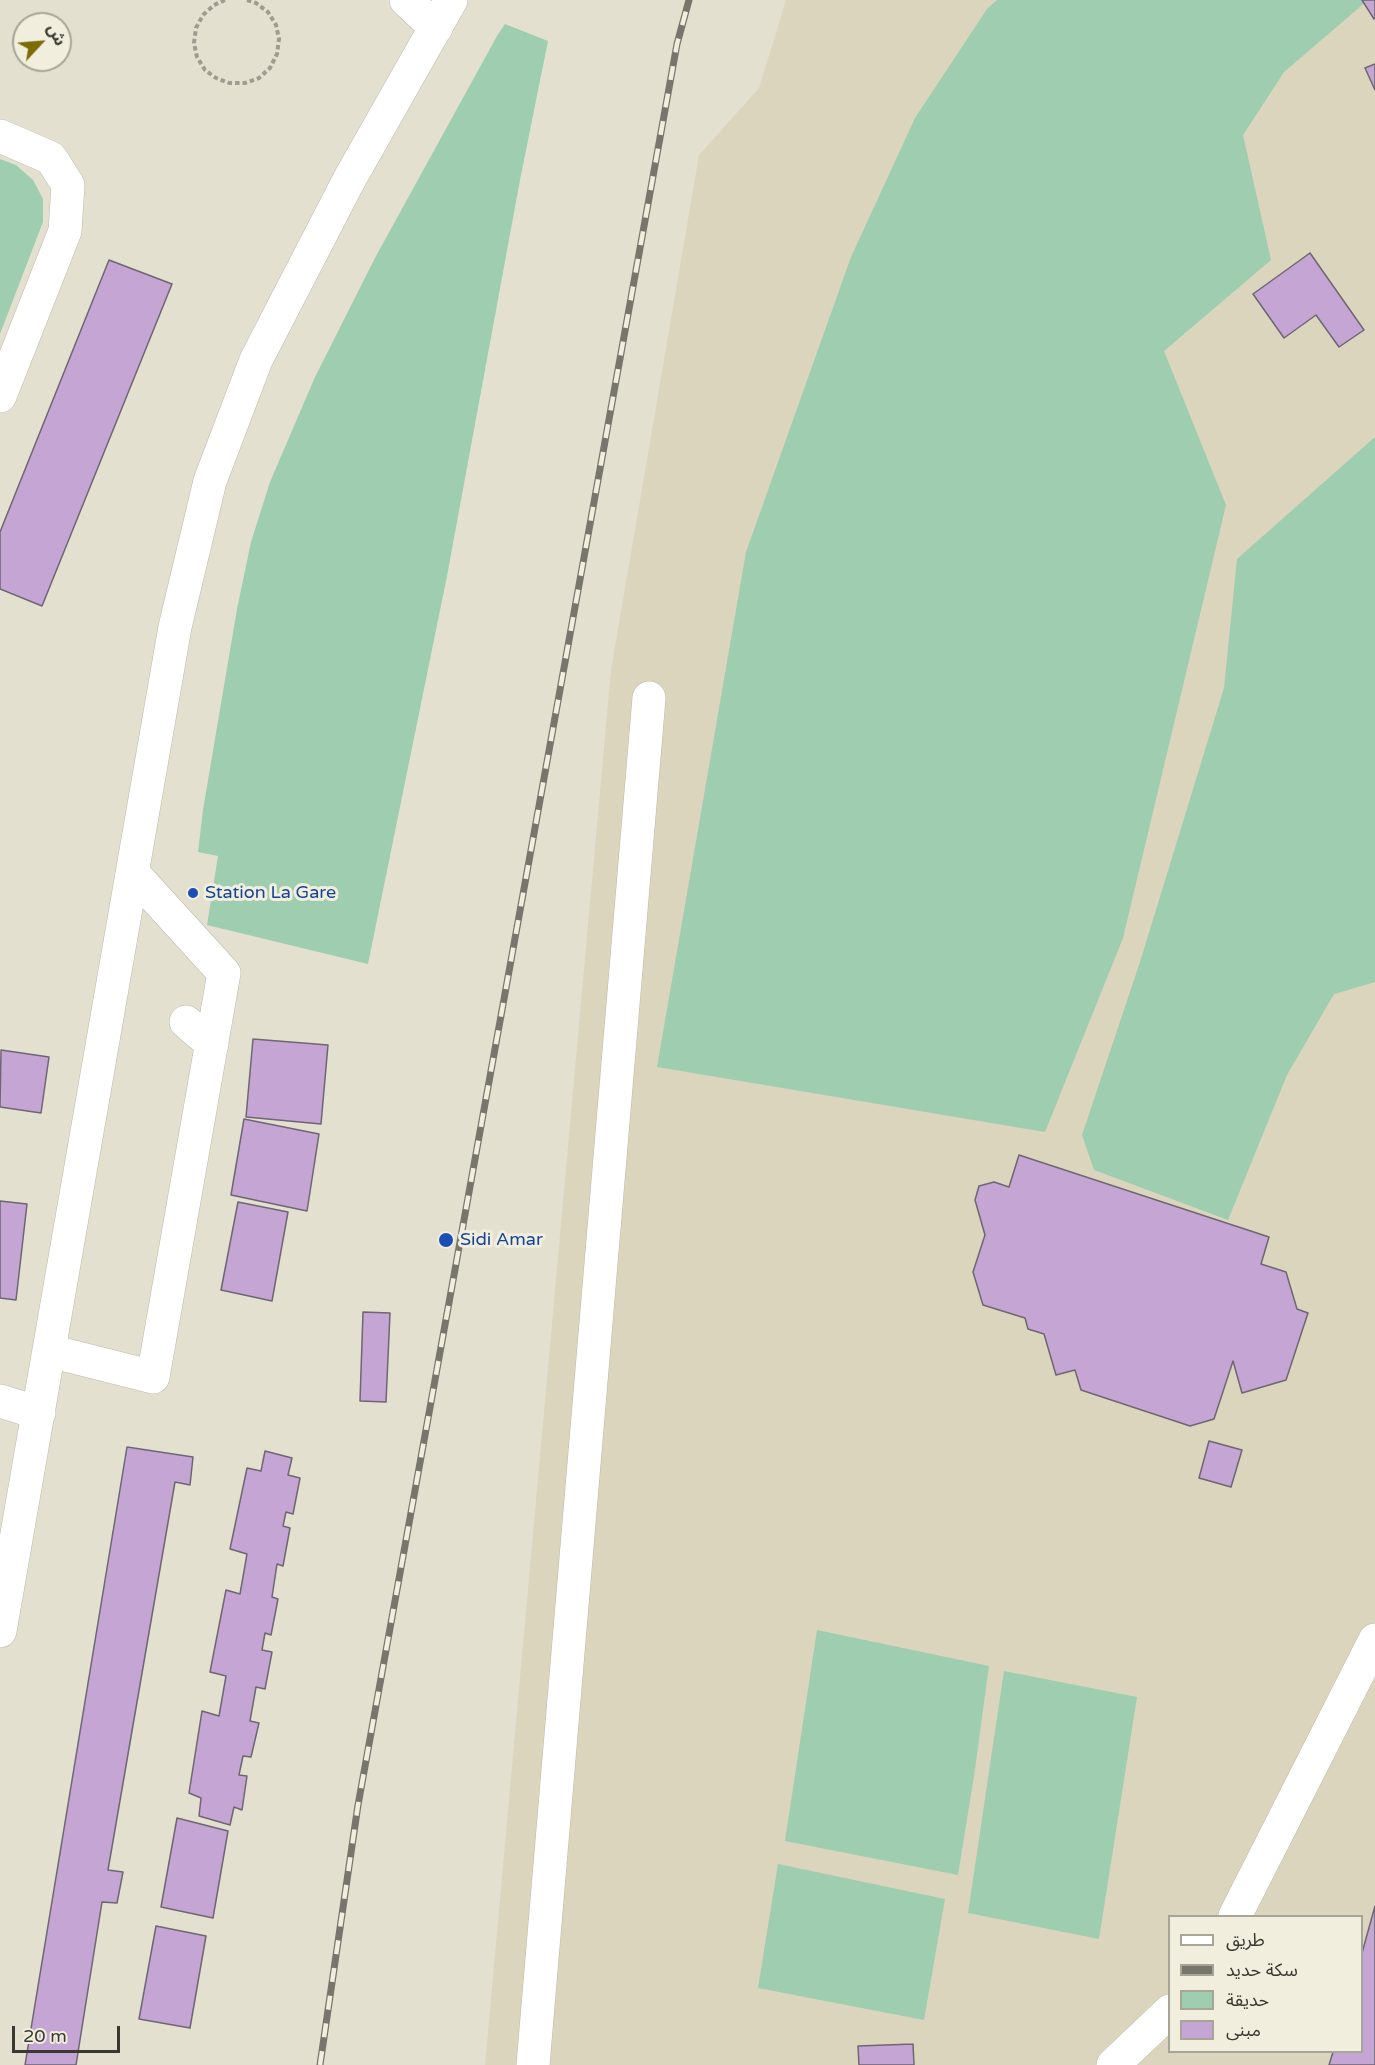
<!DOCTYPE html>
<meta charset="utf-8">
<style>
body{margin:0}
#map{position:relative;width:1375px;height:2065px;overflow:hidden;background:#e4e0d0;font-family:"Varela Round","Noto Sans Arabic",sans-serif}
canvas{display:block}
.legend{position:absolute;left:1168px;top:1915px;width:195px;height:138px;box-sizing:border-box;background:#f1eedd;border:2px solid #a7a598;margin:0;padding:8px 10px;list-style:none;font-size:18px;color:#393831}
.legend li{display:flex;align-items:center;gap:12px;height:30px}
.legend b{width:30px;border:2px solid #a7a598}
.north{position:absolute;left:12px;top:12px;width:60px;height:60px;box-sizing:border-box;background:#f1eedd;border:2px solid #a7a598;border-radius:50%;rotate:64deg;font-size:16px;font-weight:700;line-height:24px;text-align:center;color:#393831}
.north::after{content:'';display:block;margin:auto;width:21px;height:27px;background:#7b6c05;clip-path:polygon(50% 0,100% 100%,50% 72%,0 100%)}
.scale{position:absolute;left:12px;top:2026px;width:108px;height:27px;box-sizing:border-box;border:3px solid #393831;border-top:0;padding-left:8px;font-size:18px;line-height:21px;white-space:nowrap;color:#393831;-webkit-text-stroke:4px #f1eedd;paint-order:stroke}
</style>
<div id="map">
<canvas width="1375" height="2065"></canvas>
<ul class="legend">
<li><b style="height:8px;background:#fff"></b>طريق</li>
<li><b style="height:8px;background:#78766c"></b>سكة حديد</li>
<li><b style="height:16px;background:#9ecdb0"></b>حديقة</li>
<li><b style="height:16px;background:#c4a5d3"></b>مبنى</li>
</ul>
<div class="north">ش</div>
<div class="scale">20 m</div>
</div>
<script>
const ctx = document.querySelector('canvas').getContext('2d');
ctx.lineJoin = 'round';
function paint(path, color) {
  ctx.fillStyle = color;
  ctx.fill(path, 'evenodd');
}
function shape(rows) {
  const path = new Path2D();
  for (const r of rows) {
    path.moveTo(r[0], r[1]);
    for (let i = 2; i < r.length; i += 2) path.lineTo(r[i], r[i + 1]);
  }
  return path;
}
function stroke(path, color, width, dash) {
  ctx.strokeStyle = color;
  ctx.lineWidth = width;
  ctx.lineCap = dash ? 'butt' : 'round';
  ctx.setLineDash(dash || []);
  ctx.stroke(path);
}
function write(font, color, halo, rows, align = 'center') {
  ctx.font = font + ' "Varela Round",sans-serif';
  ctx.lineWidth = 6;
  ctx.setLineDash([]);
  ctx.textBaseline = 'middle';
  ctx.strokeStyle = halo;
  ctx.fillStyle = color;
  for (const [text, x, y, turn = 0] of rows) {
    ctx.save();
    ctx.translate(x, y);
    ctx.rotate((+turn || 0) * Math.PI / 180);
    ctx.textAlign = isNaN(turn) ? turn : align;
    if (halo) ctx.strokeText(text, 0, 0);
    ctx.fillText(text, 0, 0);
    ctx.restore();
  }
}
paint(shape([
 [786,0,1375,0,1375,2065,485,2065,611,670,699,155,759,88],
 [1170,1916,1362,1916,1362,2052,1170,2052]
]), '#dbd5be');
paint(shape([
 [997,0,1368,0,1284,72,1243,135,1271,260,1164,351,1226,505,1123,938,1045,1132,657,1067,746,552,851,257,915,118,987,9],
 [505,24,548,41,520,180,447,576,368,964,207,925,218,856,198,852,203,810,237,609,251,542,270,482,315,377,376,256,497,36],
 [0,159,16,165,33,180,43,199,43,222,0,334],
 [1375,437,1375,982,1334,994,1287,1075,1228,1220,1094,1170,1082,1135,1140,962,1224,688,1237,559],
 [817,1630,989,1666,974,1776,958,1875,785,1841],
 [1004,1671,1137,1697,1099,1939,968,1913],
 [778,1864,945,1899,924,2020,758,1988]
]), '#9ecdb0');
const building = shape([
 [1362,0,1375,0,1375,19,1374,19,1362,0],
 [1375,64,1375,90,1365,68,1375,64],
 [1310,253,1364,330,1339,347,1316,315,1284,338,1253,294,1310,253],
 [109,260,172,284,42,606,0,589,0,532,109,260],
 [253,1039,328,1045,321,1124,246,1117,253,1039],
 [1,1050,49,1057,41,1113,0,1107,1,1050],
 [244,1119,319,1134,307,1211,231,1195,244,1119],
 [1019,1155,1269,1237,1261,1264,1286,1272,1297,1309,1308,1313,1286,1380,1242,1393,1233,1361,1214,1419,1190,1426,1081,1390,1075,1370,1056,1375,1044,1334,1028,1329,1025,1318,983,1305,973,1272,985,1235,975,1200,979,1186,994,1182,1009,1187,1019,1155],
 [0,1201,27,1204,16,1300,0,1298,0,1201],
 [238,1202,288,1212,272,1301,221,1290,238,1202],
 [363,1312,390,1313,386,1402,360,1401,363,1312],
 [1209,1441,1242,1450,1231,1487,1199,1478,1209,1441],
 [127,1447,193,1457,190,1485,175,1482,108,1870,123,1872,117,1903,102,1902,76,2065,25,2065,127,1447],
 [265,1451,292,1458,288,1475,300,1478,293,1514,286,1512,283,1526,290,1528,283,1566,277,1564,272,1597,278,1599,271,1635,265,1633,262,1650,272,1652,265,1689,256,1687,250,1721,259,1723,251,1757,243,1756,239,1775,247,1776,242,1810,234,1807,230,1825,199,1816,201,1798,189,1793,202,1711,219,1716,226,1676,210,1672,226,1590,240,1594,247,1554,230,1549,247,1468,261,1471,265,1451],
 [177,1818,228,1831,213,1918,161,1907,177,1818],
 [1375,1906,1375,2065,1329,2065,1333,2052,1362,2052,1362,1953,1375,1906],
 [156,1926,206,1936,190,2028,139,2019,156,1926],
 [913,2044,914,2065,859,2065,858,2046,913,2044]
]);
paint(building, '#c4a5d3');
stroke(building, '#6e6672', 1.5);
const minor = shape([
 [406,0,436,28],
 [0,136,51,158,68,185,65,231,0,396],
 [186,1022,212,1044],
 [50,1351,153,1377,224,973,133,873],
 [0,1401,39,1413],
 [0,1631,175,627,210,481,256,360,349,180,451,0],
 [1235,1916,1375,1640],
 [533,2065,649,698],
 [1113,2065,1170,2011]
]);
stroke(minor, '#bdbaaa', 34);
stroke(shape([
 [225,0,214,5,203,15,196,28,194,43,197,57,205,70,216,78,229,83,245,83,259,78,270,68,277,54,279,39,276,25,268,12,256,3,247,0]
]), '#9e9b8f', 4, [4.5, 3]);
stroke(minor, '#fff', 33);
const rail = shape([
 [320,2065,358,1805,677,44,689,0]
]);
stroke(rail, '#78766c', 7);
stroke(rail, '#f1eedd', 4.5, [14]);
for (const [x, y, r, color] of [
 [193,893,6,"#1a4fb4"],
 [446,1240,8,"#1a4fb4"]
]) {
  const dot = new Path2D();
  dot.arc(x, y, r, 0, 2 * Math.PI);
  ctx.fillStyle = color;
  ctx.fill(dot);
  stroke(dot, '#f1eedd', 2);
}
write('18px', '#164399', '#f1eedd', [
 ["Station La Gare",205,893],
 ["Sidi Amar",460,1240]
], 'left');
</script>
